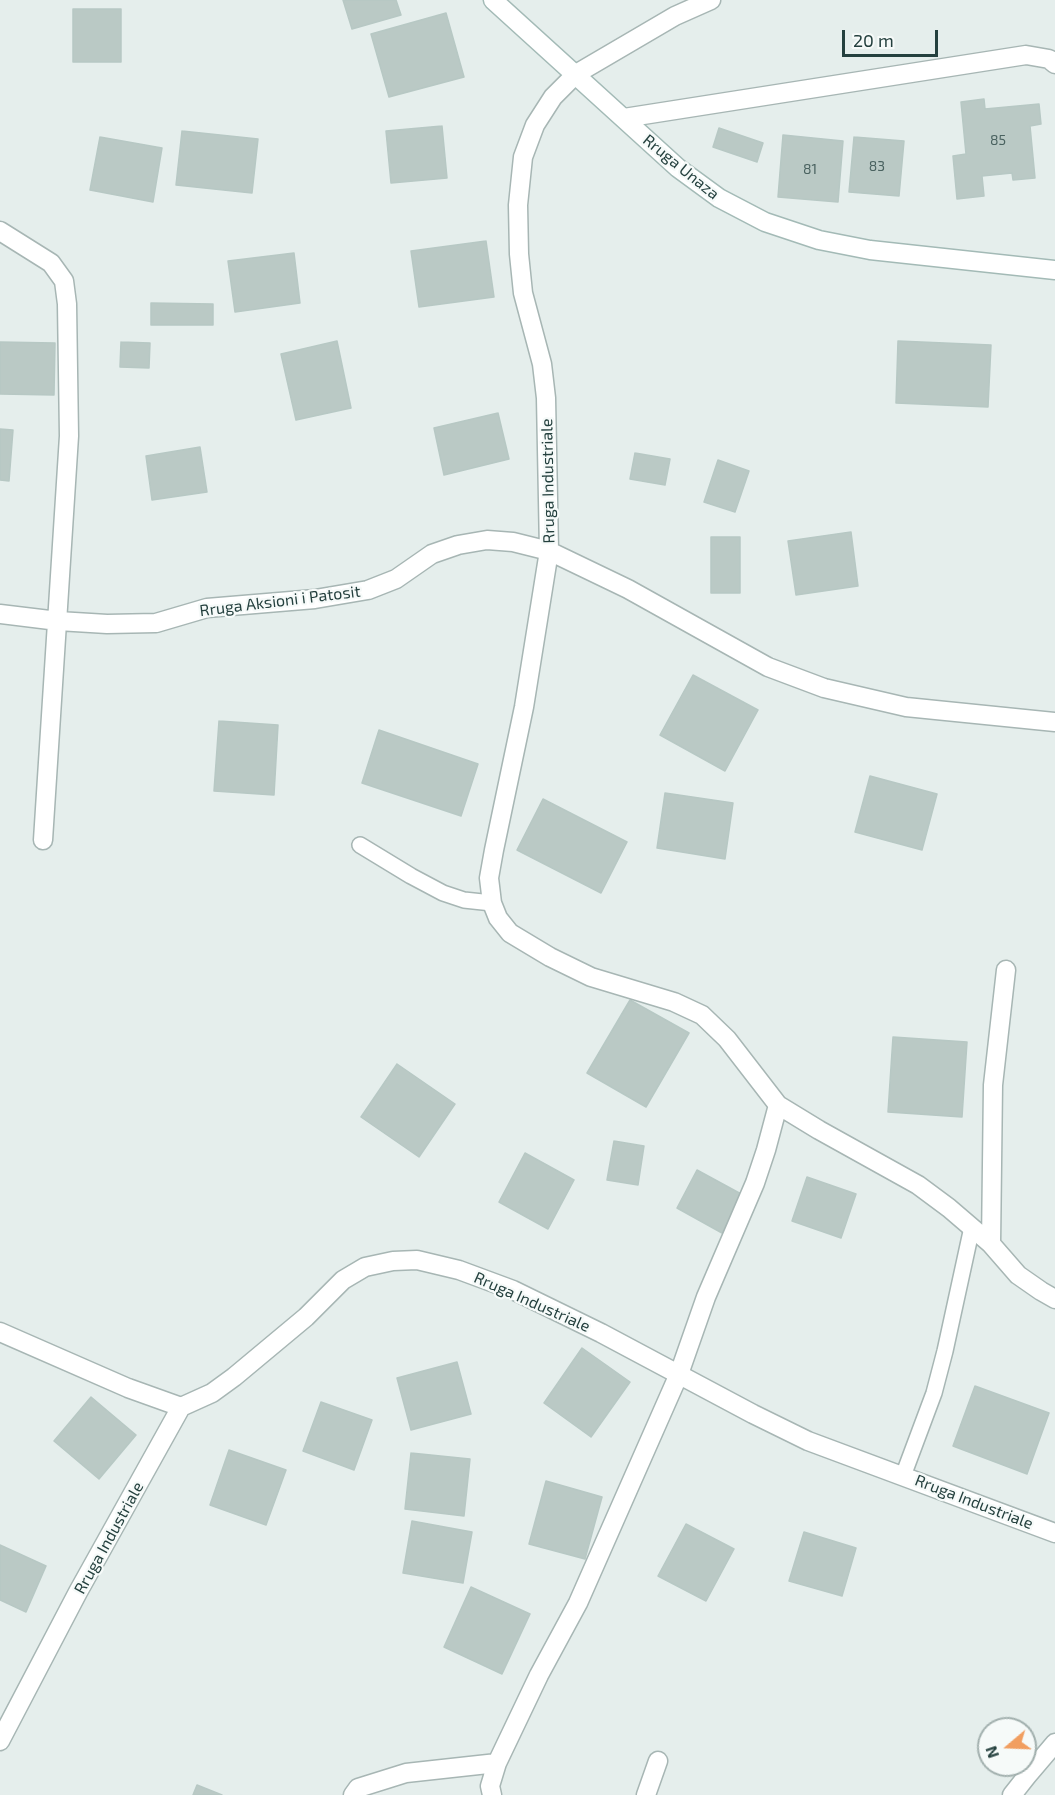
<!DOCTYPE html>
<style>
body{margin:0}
#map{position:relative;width:1055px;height:1795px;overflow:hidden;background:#e5eeec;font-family:"Exo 2",sans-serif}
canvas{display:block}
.north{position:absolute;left:977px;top:1717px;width:60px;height:60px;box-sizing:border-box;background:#f6faf9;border:2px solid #a2b0ae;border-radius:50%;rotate:251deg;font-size:16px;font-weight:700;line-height:24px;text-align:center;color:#24403e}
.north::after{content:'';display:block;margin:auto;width:21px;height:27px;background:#f19e60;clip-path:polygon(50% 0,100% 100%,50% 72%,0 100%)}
.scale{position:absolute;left:842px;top:30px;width:96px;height:27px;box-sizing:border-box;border:3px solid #24403e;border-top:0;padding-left:8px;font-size:18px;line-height:21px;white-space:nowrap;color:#24403e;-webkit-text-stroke:4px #f6faf9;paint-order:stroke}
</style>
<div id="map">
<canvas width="1055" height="1795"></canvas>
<div class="north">N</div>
<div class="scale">20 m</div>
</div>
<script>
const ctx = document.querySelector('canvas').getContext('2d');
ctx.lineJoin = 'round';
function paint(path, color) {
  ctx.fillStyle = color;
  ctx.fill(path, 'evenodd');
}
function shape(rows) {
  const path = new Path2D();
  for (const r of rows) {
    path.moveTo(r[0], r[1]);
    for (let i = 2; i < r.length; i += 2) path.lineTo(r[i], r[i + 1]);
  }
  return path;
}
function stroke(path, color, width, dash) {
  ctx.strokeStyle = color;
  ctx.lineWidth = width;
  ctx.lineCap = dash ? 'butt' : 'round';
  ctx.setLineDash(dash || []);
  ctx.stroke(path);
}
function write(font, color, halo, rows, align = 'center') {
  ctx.font = font + ' "Exo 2",sans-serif';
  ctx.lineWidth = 4.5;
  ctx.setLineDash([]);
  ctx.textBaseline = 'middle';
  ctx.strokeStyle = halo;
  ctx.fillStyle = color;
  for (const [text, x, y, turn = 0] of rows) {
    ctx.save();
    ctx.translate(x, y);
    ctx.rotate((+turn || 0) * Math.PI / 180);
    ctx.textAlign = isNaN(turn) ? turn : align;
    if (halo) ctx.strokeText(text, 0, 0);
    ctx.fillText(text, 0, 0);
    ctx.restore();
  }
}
const building = shape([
 [343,0,396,0,401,15,352,29,343,0],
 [73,9,121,9,121,62,73,62,73,9],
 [446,13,464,77,389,97,371,34,446,13],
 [984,99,985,109,1039,104,1041,124,1030,126,1035,178,1013,180,1012,173,982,176,984,196,957,199,953,156,966,154,961,102,984,99],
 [442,126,447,178,391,183,386,131,442,126],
 [719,128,763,143,757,162,713,147,719,128],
 [182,131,258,139,252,193,176,185,182,131],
 [783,135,843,141,838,202,778,197,783,135],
 [100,137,162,148,153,202,90,190,100,137],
 [854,137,904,141,899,196,849,192,854,137],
 [486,241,494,297,419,307,411,251,486,241],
 [294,253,300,303,235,312,228,261,294,253],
 [151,303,213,304,213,325,151,325,151,303],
 [337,341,351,408,296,420,281,354,337,341],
 [898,341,991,345,988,407,896,403,898,341],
 [0,342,55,343,54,395,0,394,0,342],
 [121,342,150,343,149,368,120,367,121,342],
 [498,413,509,459,444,475,434,428,498,413],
 [0,429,13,430,9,481,0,480,0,429],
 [200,447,207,492,152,500,146,456,200,447],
 [635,453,670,459,665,485,630,479,635,453],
 [718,460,749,471,735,512,704,502,718,460],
 [851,532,858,586,796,595,788,541,851,532],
 [711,537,740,537,740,593,711,593,711,537],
 [693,675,758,710,725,771,660,735,693,675],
 [219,721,278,725,274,795,214,791,219,721],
 [379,730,478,764,461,816,362,783,379,730],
 [870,776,937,794,922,850,855,832,870,776],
 [665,793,733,803,725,859,657,848,665,793],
 [543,799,627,842,601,893,517,850,543,799],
 [630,1000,689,1033,646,1107,587,1073,630,1000],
 [893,1037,967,1042,962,1117,888,1112,893,1037],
 [397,1064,455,1104,419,1157,361,1117,397,1064],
 [614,1141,644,1146,638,1185,607,1180,614,1141],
 [525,1153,574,1180,548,1229,499,1202,525,1153],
 [697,1170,743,1195,722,1233,677,1208,697,1170],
 [807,1177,856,1194,841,1238,792,1221,807,1177],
 [582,1348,630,1382,591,1437,544,1403,582,1348],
 [457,1362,471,1414,411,1430,397,1378,457,1362],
 [975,1386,1049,1413,1027,1474,953,1446,975,1386],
 [91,1397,136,1435,99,1479,54,1441,91,1397],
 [321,1402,372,1420,354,1470,303,1451,321,1402],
 [229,1450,286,1470,266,1525,210,1505,229,1450],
 [411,1453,470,1459,464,1516,405,1509,411,1453],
 [546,1481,602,1497,585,1559,529,1544,546,1481],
 [412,1521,472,1532,463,1583,403,1573,412,1521],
 [686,1524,734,1549,706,1601,658,1576,686,1524],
 [804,1532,856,1548,842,1596,789,1581,804,1532],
 [0,1545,46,1566,26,1612,0,1600,0,1545],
 [471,1587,530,1614,502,1674,444,1647,471,1587],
 [197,1785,222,1795,193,1795,197,1785]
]);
paint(building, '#bac9c5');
stroke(building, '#b7c8c4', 1.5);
const lane = shape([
 [360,845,411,876,443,893,464,900,492,903],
 [903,1476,934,1393,945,1351,972,1227]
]);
const street = shape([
 [711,0,675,16,576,74,553,97,535,125,523,157,518,205,519,254,523,293,542,364,546,398,549,551,524,707,494,850,489,878,492,903,498,918,510,933,550,957,591,977,674,1002,702,1015,727,1039,778,1105,819,1130,918,1185,949,1208,991,1244],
 [624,118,1026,55,1049,59,1055,64],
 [0,231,51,263,64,281,67,304,69,436,43,840],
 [0,614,58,621,107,624,156,623,207,608,315,599,368,590,396,579,432,554,458,545,487,540,513,542,549,551,628,589,768,667,824,688,906,707,1055,722],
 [1006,970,993,1085,991,1244,1018,1275,1041,1291,1055,1299],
 [0,1332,128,1388,181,1407],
 [0,1741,78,1592,181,1407,212,1393,234,1377,306,1317,343,1280,365,1267,393,1261,417,1260,459,1270,513,1290,601,1333,753,1414,808,1441,1055,1533],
 [353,1795,358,1788,406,1773,497,1763],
 [492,1795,490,1786,497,1763,539,1675,578,1603,679,1374,706,1297,755,1183,766,1150,778,1105],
 [646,1795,658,1761],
 [1012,1795,1027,1776,1055,1743]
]);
const secondary = shape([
 [493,0,678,168,719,198,765,222,819,240,870,250,1055,270]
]);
stroke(lane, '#a7b6b4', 18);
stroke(street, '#a7b6b4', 21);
stroke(secondary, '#a3bab6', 21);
stroke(lane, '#fff', 15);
stroke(street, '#fff', 18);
stroke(secondary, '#fff', 18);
write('14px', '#4a6260', null, [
 ["85",998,140],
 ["83",877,166],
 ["81",810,169]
]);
write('16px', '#24403e', '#f6faf9', [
 ["Rruga Unaza",681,167,39],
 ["Rruga Industriale",548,481,-91],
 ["Rruga Aksioni i Patosit",280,601,-7],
 ["Rruga Industriale",532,1302,24],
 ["Rruga Industriale",974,1502,21],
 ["Rruga Industriale",109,1538,-61]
]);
</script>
